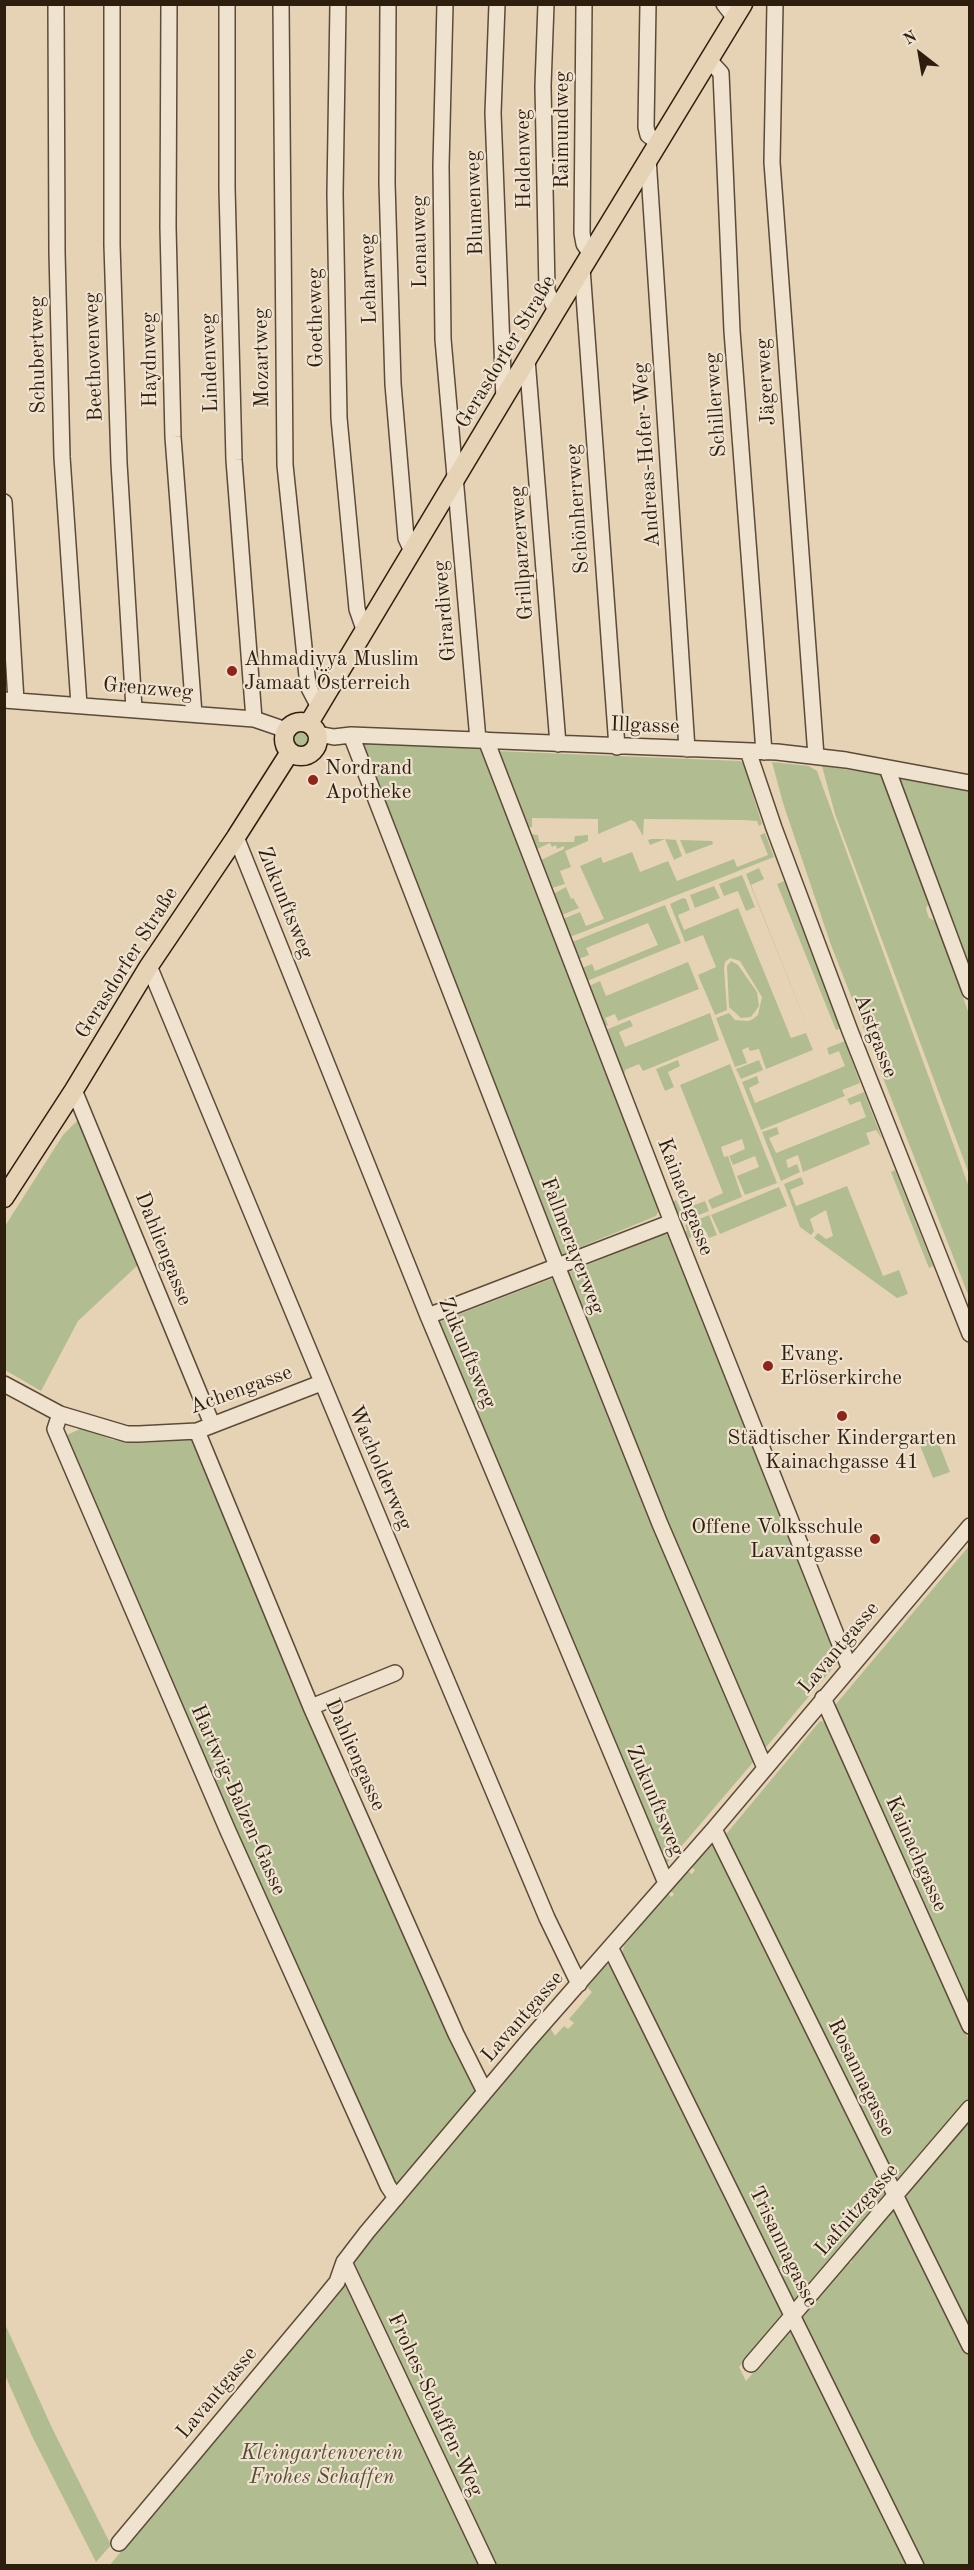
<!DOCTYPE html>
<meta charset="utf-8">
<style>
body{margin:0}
#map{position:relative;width:974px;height:2570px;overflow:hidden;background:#e6d3b5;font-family:"Old Standard TT",serif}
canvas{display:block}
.frame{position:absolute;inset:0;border:6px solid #2e1e0e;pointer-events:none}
.north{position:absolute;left:890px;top:24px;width:60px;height:60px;-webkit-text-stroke:4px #efe2cf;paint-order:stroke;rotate:329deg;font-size:16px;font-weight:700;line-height:24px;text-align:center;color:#2e1e0e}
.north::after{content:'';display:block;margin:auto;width:21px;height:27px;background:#2e1e0e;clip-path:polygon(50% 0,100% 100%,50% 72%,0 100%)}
</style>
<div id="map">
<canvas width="974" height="2570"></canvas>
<div class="frame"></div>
<div class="north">N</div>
</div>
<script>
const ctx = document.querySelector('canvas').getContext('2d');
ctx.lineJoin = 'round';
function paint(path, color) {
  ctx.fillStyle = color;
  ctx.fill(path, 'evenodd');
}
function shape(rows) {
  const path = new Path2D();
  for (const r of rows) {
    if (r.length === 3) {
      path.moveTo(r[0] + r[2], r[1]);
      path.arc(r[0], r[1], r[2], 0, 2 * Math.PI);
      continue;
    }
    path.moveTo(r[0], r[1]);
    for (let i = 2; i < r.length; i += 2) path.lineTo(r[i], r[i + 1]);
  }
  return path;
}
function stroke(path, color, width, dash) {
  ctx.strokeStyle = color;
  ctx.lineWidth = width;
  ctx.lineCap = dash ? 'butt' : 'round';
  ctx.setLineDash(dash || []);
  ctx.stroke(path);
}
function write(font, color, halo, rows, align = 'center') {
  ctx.font = font + ' "Old Standard TT",serif';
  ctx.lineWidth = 4.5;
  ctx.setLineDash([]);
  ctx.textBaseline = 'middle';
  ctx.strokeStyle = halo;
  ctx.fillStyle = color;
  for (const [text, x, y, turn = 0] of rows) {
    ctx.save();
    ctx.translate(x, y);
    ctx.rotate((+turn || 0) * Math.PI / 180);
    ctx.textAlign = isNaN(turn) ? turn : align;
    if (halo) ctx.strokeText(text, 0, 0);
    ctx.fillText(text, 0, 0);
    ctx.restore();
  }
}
paint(shape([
 [301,739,12],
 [364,741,481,749,659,1210,656,1216,559,1256,359,747],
 [496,751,740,761,743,763,762,824,759,826,757,821,744,820,644,819,643,836,635,822,631,820,598,834,598,819,532,818,532,827,528,828],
 [772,762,809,766,817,771,969,1187,969,1297,831,945,783,803],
 [822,766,885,775,928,904,926,909,929,918,936,921,969,1014,969,1174,835,814],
 [902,776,969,788,969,984,899,780],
 [765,833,774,857,570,937,563,919,580,912,586,926,604,919,580,866,601,857,603,863,632,852,640,872,668,861,677,881,734,859,737,867,768,855,760,835],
 [531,834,538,835,539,842,574,842,575,836,588,835,588,841,565,851,571,867,560,871,565,884,552,888,541,860,564,849,564,846,557,849,556,845,552,847,550,843,537,849],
 [651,839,665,839,676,840,682,856,674,860,665,839,650,845,648,840],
 [680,840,712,841,713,844,686,854],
 [759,868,764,879,751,885,816,1048,746,874],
 [742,875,755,907,746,911,738,891,724,896,719,884],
 [784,881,841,1028,836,1030,777,884],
 [714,886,720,898,695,908,690,895],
 [566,887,571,899,573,898,579,908,562,915,553,894],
 [683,898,686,899,690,910,678,915,684,930,738,908,791,1038,806,1033,813,1050,766,1069,759,1049,750,1051,748,1047,742,1050,747,1063,735,1067,716,1018,729,1013,735,1020,748,1021,753,1019,758,1015,762,997,740,961,730,958,725,962,724,968,727,1010,715,1015,698,975,716,967,703,935,685,942,670,904],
 [665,905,681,943,587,981,582,968,592,964,595,971,658,945,648,923,586,948,589,955,579,959,572,942],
 [731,961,738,965,757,992,759,1006,751,1017,741,1018,729,1007,727,966],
 [688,962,699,989,618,1021,615,1014,605,1018,608,1025,605,1026,589,986,600,981,606,996],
 [710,1013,719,1040,643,1071,639,1064,625,1070,624,1076,606,1030,630,1020,633,1026,619,1032,625,1047],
 [845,1041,860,1083,842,1090,845,1096,761,1130,742,1082,757,1076,759,1083,749,1088,755,1103,845,1066,839,1051,829,1055,827,1048],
 [678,1060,680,1066,668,1072,674,1087,665,1091,656,1069],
 [759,1060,763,1070,741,1079,736,1069],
 [730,1064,777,1183,745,1195,737,1176,759,1167,755,1156,733,1165,729,1156,745,1149,742,1139,721,1147,724,1157,728,1156,742,1197,712,1209,708,1200,723,1193,680,1085],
 [864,1092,882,1139,876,1130,866,1133,870,1144,803,1172,798,1155,786,1160,788,1168,797,1164,800,1172,781,1181,762,1132,777,1127,779,1134,769,1138,776,1153,866,1117,860,1101,850,1105,847,1099],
 [80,1118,139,1264,78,1321,41,1391,5,1370,5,1226,63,1135],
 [895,1170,933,1266,929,1268,891,1172],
 [801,1177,804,1184,790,1190,796,1206,847,1186,883,1276,899,1270,908,1294,897,1298,814,1238,818,1233,826,1239,833,1236,826,1210,810,1219,814,1231,811,1235,800,1227,784,1184],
 [779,1187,787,1206,720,1234,711,1215],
 [676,1200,681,1210,705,1201,709,1211,681,1222,673,1202],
 [709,1215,717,1235,709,1238,706,1231,689,1238,689,1245,684,1232,687,1231,685,1225],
 [665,1234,669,1236,837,1655,837,1663,762,1752,566,1278,569,1272],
 [551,1279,558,1281,755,1760,668,1862,662,1861,436,1323],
 [82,1428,113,1440,142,1443,194,1440,477,2089,396,2184,232,1824,67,1435],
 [936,1436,950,1472,933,1478,919,1443],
 [969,1546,969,2010,836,1710,836,1704],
 [820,1721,825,1722,969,2040,969,2097,898,2180,893,2179,725,1839,727,1833],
 [711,1843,714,1843,886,2187,885,2194,795,2300,790,2300,621,1957,624,1946,667,1893,672,1897,674,1894,669,1890,686,1870,692,1874,695,1870,690,1866],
 [614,1964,784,2313,739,2367,746,2381,790,2330,796,2330,912,2565,494,2565,351,2261,549,2026,555,2036,564,2026,568,2029,574,2023,569,2019,592,1992,587,1987,606,1965],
 [969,2121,969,2337,904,2204,905,2196],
 [892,2211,897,2211,969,2357,969,2565,921,2565,801,2322,802,2316,848,2262,852,2263,851,2259],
 [347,2281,482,2566,109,2566,222,2429],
 [5,2324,52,2428,111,2545,96,2562,32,2436,5,2375]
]), '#b1bd90');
const minor = shape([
 [56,4,57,252,62,457,79,705],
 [112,4,112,245,119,463,134,709],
 [169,4,168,227,173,437,194,714],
 [227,4,227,188,234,460,254,719],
 [281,4,285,465,307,676,309,688,319,707],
 [338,4,335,194,339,418,357,609,364,629],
 [388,4,387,183,393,384,406,538,412,551],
 [445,4,441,166,443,339,478,740],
 [497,4,493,113,504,400],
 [546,4,543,86,547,291,556,311],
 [584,4,582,233,584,244,591,254],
 [648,4,646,127,648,135,658,142],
 [724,4,735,18],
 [775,4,772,162,816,756],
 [709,60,721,73,732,331,764,752],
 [648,158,687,749],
 [582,268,617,747],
 [527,359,558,744],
 [4,502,16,701],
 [4,700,254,719,286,730],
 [318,734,334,737,351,735,777,752,846,760,970,783],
 [351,735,557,1266,660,1524,765,1768],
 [486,740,672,1222,849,1667],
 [748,751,774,828,850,1031,970,1334],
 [887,768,970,991],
 [236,837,428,1316,666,1883],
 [149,966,422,1622,547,1918,579,1984],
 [74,1090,212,1424],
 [428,1316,672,1222],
 [4,1384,60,1414,127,1434,139,1434,197,1431,321,1383],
 [60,1414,55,1429,228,1831,388,2186,396,2198],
 [197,1431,311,1707,456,2034,485,2092],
 [823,1698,970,2026],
 [311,1707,395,1673],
 [714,1829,970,2346],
 [611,1949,916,2566],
 [344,2262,488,2566],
 [751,2364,970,2108],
 [119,2543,319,2304,337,2282,344,2262,367,2232,528,2041,714,1829,970,1526]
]);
const major = shape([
 [301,739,17],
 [309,723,556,311,743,4],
 [4,1198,74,1090,149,966,236,837,290,752]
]);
stroke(minor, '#5c4b38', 18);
stroke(major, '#2e1e0e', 21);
stroke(minor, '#efe2cf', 15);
stroke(major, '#e6d3b5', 18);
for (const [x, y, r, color] of [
 [232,671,6,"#8f2418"],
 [313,780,6,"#8f2418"],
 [768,1366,6,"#8f2418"],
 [842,1416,6,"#8f2418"],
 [875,1539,6,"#8f2418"]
]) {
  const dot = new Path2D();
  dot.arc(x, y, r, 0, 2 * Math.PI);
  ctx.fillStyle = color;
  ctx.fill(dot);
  stroke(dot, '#efe2cf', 2);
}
write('21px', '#2e1e0e', '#efe2cf', [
 ["Raimundweg",562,130,-90],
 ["Heldenweg",524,159,-91],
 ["Blumenweg",475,203,-92],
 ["Lenauweg",420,242,-91],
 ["Leharweg",369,279,-92],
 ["Goetheweg",316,318,-91],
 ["Gerasdorfer Straße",506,352,-59],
 ["Schubertweg",38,355,-91],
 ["Beethovenweg",94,357,-92],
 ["Mozartweg",262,358,-91],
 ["Haydnweg",150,360,-91],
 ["Lindenweg",210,363,-92],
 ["Jägerweg",766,382,-94],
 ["Schillerweg",716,405,-94],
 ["Andreas-Hofer-Weg",647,455,-94],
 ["Schönherrweg",578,509,-94],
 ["Grillparzerweg",522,553,-94],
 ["Girardiweg",445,611,-95],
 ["Grenzweg",148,689,5],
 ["Illgasse",645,726,2],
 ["Zukunftsweg",285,903,68],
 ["Gerasdorfer Straße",127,963,-58],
 ["Aistgasse",875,1036,69],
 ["Kainachgasse",685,1197,69],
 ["Fallmerayerweg",572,1246,69],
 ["Dahliengasse",163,1249,68],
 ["Zukunftsweg",467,1353,67],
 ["Achengasse",241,1390,-20],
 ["Wacholderweg",380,1468,67],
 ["Lavantgasse",839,1648,-50],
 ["Dahliengasse",355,1755,66],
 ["Hartwig-Balzen-Gasse",238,1800,66],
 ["Zukunftsweg",655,1801,67],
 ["Kainachgasse",916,1854,66],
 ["Lavantgasse",523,2017,-49],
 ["Rosannagasse",861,2078,64],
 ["Lafnitzgasse",857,2210,-49],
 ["Trisannagasse",783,2247,64],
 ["Lavantgasse",217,2393,-50],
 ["Frohes-Schaffen-Weg",435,2405,65]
]);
write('21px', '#2e1e0e', '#efe2cf', [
 ["Ahmadiyya Muslim",244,659],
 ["Jamaat Österreich",244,683],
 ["Nordrand",325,768],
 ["Apotheke",325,792],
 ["Evang.",780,1354],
 ["Erlöserkirche",780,1378],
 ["Städtischer Kindergarten",842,1438,"center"],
 ["Kainachgasse 41",842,1462,"center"],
 ["Offene Volksschule",863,1527,"right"],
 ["Lavantgasse",863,1551,"right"]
], 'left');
write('italic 21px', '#554e35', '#efe2cf', [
 ["Kleingartenverein",322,2453],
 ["Frohes Schaffen",322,2477]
]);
</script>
